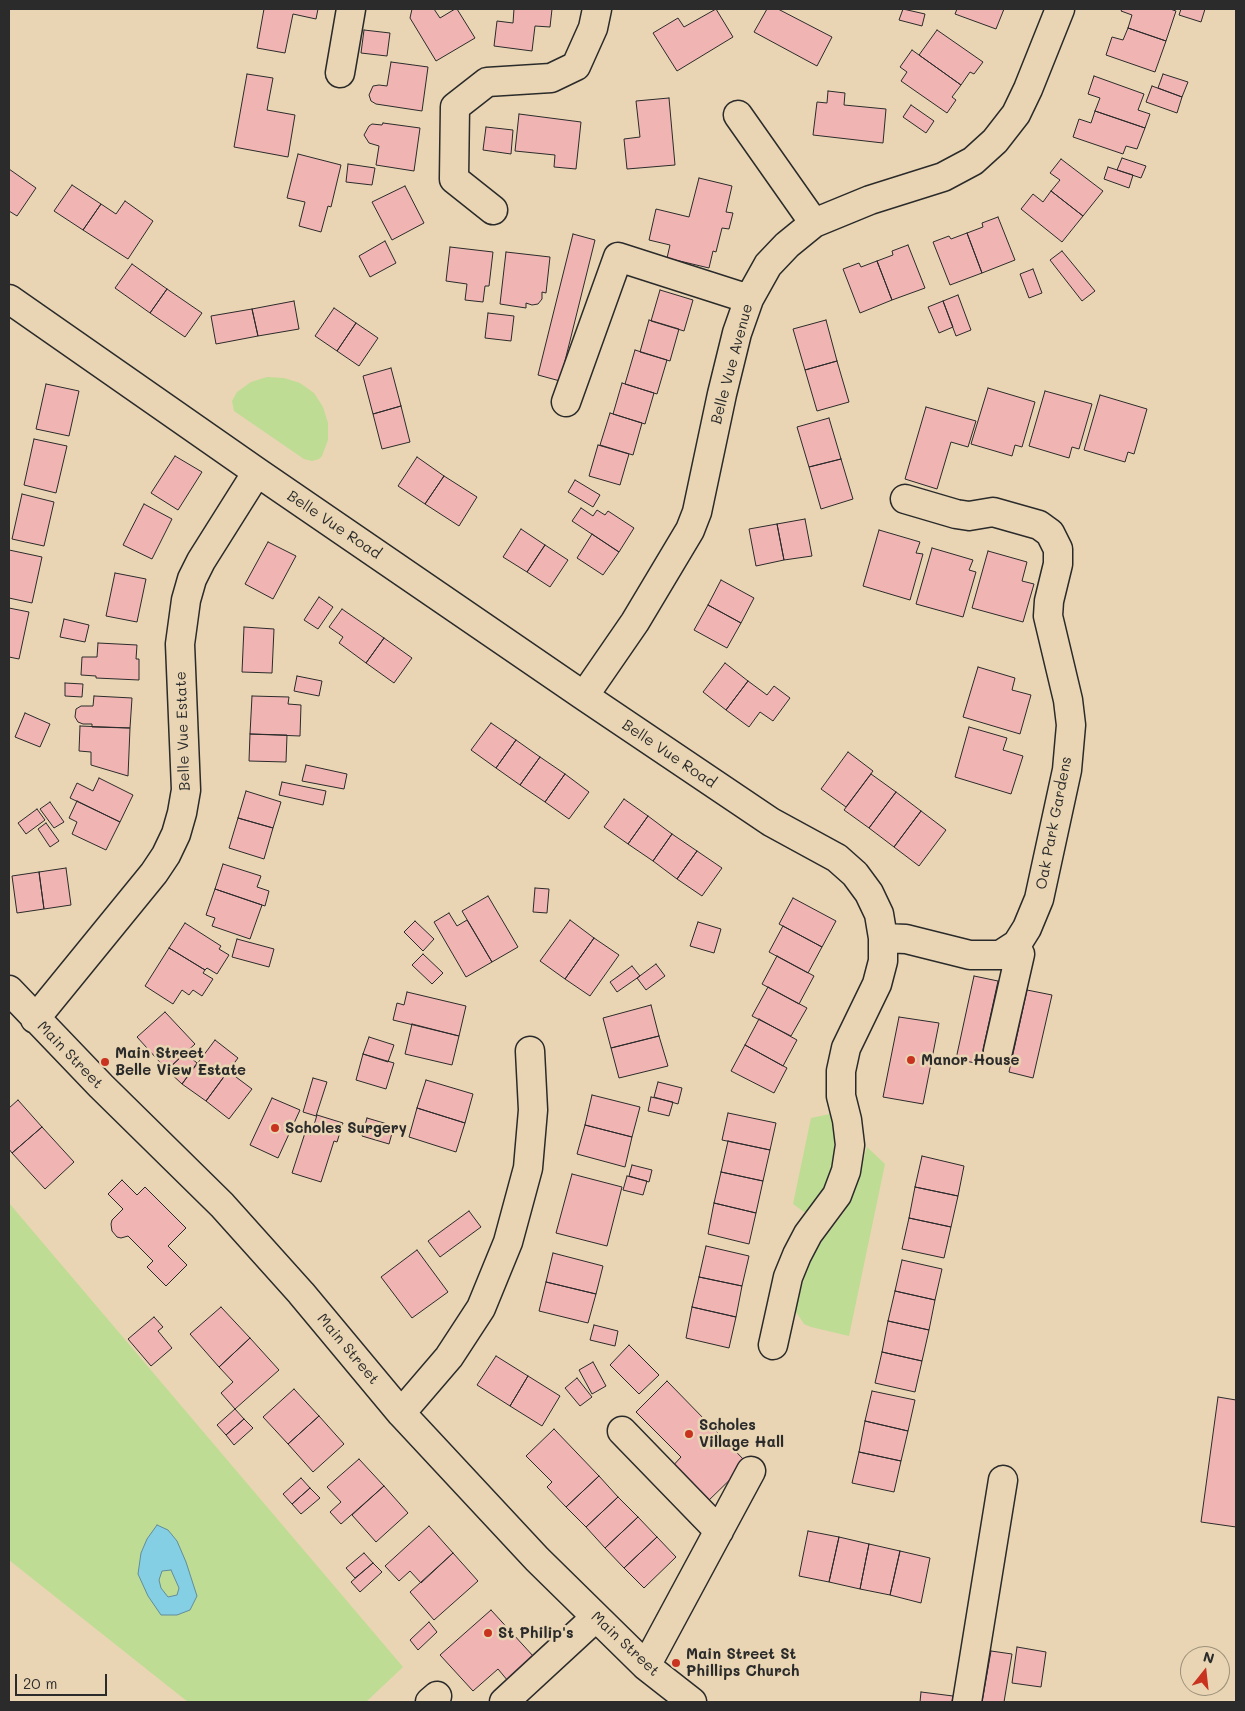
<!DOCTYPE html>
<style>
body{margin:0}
#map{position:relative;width:1245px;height:1711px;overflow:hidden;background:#e9d5b3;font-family:Mali,sans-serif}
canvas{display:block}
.frame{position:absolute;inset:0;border:10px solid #2b2b2b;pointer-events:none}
.north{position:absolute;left:1180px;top:1646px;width:50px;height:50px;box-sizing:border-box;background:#e9d5b3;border:1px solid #9d917d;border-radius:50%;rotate:16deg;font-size:14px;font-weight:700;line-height:20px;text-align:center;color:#2b2b2b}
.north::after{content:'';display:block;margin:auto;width:18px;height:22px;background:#c8321e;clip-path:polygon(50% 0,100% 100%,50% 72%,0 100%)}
.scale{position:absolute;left:15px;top:1674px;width:92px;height:22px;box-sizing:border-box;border:2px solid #2b2b2b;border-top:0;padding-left:6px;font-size:15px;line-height:18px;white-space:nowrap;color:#2b2b2b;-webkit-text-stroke:4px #e9d5b3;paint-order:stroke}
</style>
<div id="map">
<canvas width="1245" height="1711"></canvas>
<div class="frame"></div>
<div class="north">N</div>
<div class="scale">20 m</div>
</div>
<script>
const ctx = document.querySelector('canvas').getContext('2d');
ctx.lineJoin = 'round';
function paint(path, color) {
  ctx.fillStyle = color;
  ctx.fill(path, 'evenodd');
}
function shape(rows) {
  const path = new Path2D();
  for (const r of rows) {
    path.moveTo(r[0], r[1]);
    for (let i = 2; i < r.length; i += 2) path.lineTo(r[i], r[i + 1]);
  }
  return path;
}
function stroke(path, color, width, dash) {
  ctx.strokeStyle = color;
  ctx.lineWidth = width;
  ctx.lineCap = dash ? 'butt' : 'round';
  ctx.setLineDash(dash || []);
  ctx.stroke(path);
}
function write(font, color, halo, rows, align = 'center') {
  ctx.font = font + ' Mali,sans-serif';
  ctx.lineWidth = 5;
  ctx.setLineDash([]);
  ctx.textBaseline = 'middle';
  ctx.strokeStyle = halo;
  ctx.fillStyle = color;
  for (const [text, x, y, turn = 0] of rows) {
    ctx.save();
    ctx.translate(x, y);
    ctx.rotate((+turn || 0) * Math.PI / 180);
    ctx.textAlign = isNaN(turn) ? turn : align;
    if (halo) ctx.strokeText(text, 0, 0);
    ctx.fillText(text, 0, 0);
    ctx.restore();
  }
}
paint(shape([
 [267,377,284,378,300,383,314,393,323,407,328,423,328,440,322,456,319,459,312,461,304,459,234,411,232,401,237,392,251,382],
 [830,1114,834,1135,834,1157,829,1178,820,1197,807,1214,793,1204,811,1118],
 [867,1147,885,1164,849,1336,811,1327,804,1324,796,1312,796,1304,812,1254,845,1211,853,1194],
 [9,1203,403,1667,366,1702,188,1702,9,1560]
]), '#bedc94');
const water = shape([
 [157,1525,168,1530,177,1541,186,1562,197,1596,190,1610,177,1615,161,1615,148,1596,138,1574,141,1553,147,1539,157,1525],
 [171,1570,179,1588,177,1595,168,1597,161,1588,159,1580,162,1571,171,1570]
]);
paint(water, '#85cfe5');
stroke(water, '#618d9b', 1);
const building = shape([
 [264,9,318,9,316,19,293,14,285,53,257,48,264,9],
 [412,9,434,9,440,18,455,9,457,9,475,38,436,61,410,18,412,9],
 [514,9,552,9,550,27,535,26,532,51,494,46,497,21,513,23,514,9],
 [716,9,733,37,677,71,653,33,678,18,684,27,716,9],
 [767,9,778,9,832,37,817,66,754,32,767,9],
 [903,9,925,14,922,26,899,20,903,9],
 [957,9,1004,9,996,29,955,14,957,9],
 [1122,9,1170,9,1176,11,1166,41,1128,28,1132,15,1121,11,1122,9],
 [1181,9,1205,9,1201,22,1179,15,1181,9],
 [1128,28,1166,41,1155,72,1106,55,1112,37,1123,40,1128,28],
 [364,30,390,33,387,56,361,53,364,30],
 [937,30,983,62,974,74,970,72,961,85,919,55,937,30],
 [912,50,961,85,952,97,956,100,947,113,901,81,907,72,900,67,912,50],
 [391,62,428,67,422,111,376,104,371,101,369,95,373,86,379,85,387,86,391,62],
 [247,74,273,78,267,110,295,115,288,157,234,147,247,74],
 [1163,74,1188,82,1182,97,1158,88,1163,74],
 [1094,76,1144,94,1138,110,1150,114,1145,128,1095,111,1100,98,1088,94,1094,76],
 [1152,86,1182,97,1177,113,1146,102,1152,86],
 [828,91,845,93,844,105,886,109,883,143,813,135,817,102,827,103,828,91],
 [669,98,675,165,627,169,624,139,640,137,636,101,669,98],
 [911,105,934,121,926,133,903,117,911,105],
 [1095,111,1145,128,1137,149,1126,146,1123,154,1073,137,1079,119,1091,123,1095,111],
 [519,114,581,122,576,169,554,167,555,155,515,151,519,114],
 [383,123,420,128,414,171,376,165,379,146,369,143,364,135,369,126,372,124,382,125,383,123],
 [486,127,513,130,511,154,483,150,486,127],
 [298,154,341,165,331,207,328,206,321,232,299,226,305,202,287,198,298,154],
 [1122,158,1146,166,1141,178,1117,170,1122,158],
 [1061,159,1103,191,1083,216,1051,191,1060,180,1050,173,1061,159],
 [348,164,375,168,372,185,346,182,348,164],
 [1108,167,1133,175,1129,188,1104,179,1108,167],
 [9,169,36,188,17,216,9,211,9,169],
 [699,178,732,186,726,212,733,213,729,229,722,228,716,252,713,251,709,268,667,258,670,245,649,240,656,209,689,217,699,178],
 [72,185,101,204,83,230,54,211,72,185],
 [405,186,424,223,392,240,372,202,405,186],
 [1051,191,1083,216,1062,242,1021,209,1033,194,1043,202,1051,191],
 [125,201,153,221,128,259,83,230,101,204,116,214,125,201],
 [998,217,1015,260,982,273,967,233,983,227,982,223,998,217],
 [967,233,982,273,950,285,933,242,949,236,951,239,967,233],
 [573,234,595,240,560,381,538,375,573,234],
 [385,241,396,263,370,277,359,256,385,241],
 [908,245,925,288,892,300,877,261,893,255,892,251,908,245],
 [450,247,493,252,489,286,485,286,483,302,465,300,467,284,446,281,450,247],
 [1062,251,1095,291,1082,301,1050,260,1062,251],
 [506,252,550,257,546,293,542,292,542,299,538,304,532,305,526,303,526,308,500,304,506,252],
 [877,261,892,300,860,313,843,269,859,263,861,267,877,261],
 [132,264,167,289,150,313,115,288,132,264],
 [1033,269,1042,293,1029,298,1020,274,1033,269],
 [167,289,202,313,185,337,150,313,167,289],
 [660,290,693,300,684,331,651,321,660,290],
 [958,295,971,330,956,336,943,301,958,295],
 [294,301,299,329,258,336,252,309,294,301],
 [943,301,953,327,939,333,928,307,943,301],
 [334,308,356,323,337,351,315,336,334,308],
 [252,309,258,336,216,344,211,316,252,309],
 [488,313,514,316,511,341,485,338,488,313],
 [649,320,679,329,670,361,640,352,649,320],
 [826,320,837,361,805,370,793,329,826,320],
 [356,323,378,338,359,366,337,351,356,323],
 [635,350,667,360,657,394,625,384,635,350],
 [837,361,849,402,817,411,805,370,837,361],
 [391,368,401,406,373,414,363,376,391,368],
 [622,383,654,393,645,424,613,414,622,383],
 [46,384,79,391,69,436,36,429,46,384],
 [988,388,1035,402,1022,447,1015,445,1012,456,971,444,988,388],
 [1045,391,1092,404,1079,449,1072,447,1069,458,1029,446,1045,391],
 [1100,395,1147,409,1134,454,1128,452,1125,462,1084,450,1100,395],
 [401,406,410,442,382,449,373,414,401,406],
 [926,407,976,421,968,447,951,442,937,489,905,479,926,407],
 [610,413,642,423,633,455,600,445,610,413],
 [829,418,841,459,809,467,797,427,829,418],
 [34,439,67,446,56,493,24,485,34,439],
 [598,445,629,454,620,485,589,476,598,445],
 [175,456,202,472,178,510,151,493,175,456],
 [417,457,444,476,425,504,398,486,417,457],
 [841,459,853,499,821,509,809,467,841,459],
 [444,476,477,497,459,526,425,504,444,476],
 [575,480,600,495,593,507,568,492,575,480],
 [22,494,54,502,44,546,12,539,22,494],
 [144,504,172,519,152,559,123,545,144,504],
 [581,508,593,516,597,510,605,515,608,511,634,528,619,552,572,521,581,508],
 [805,519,812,556,784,560,777,524,805,519],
 [777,524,784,560,756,566,749,529,777,524],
 [521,529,545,545,527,572,503,557,521,529],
 [879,530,920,542,916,553,923,554,910,600,863,586,879,530],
 [592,534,619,552,603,575,577,558,592,534],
 [268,542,296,556,273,599,245,584,268,542],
 [545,545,568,560,550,587,527,572,545,545],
 [932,548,973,560,969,570,976,572,963,617,916,604,932,548],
 [9,550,42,557,32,603,9,598,9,550],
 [988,551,1027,562,1022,581,1034,584,1023,622,972,608,988,551],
 [115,573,146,579,137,622,106,616,115,573],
 [721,580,754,598,741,623,708,605,721,580],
 [319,597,333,607,318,629,304,620,319,597],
 [708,605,741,623,727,648,694,630,708,605],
 [9,608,29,612,19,659,9,657,9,608],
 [342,609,384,638,366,663,339,643,343,637,329,627,342,609],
 [64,619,89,625,85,642,60,637,64,619],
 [244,627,274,629,272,673,242,672,244,627],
 [384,638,412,658,394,683,366,663,384,638],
 [98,643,137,645,136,659,139,659,139,680,96,678,96,676,81,675,82,657,97,657,98,643],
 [725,663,748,681,726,710,703,692,725,663],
 [978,667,1015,678,1012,690,1031,695,1020,734,963,717,978,667],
 [297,676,322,681,319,696,294,691,297,676],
 [748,681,767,695,774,686,790,698,773,721,760,712,749,727,726,710,748,681],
 [65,683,83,684,82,697,65,696,65,683],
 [94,696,132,698,130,728,92,727,92,724,83,724,78,722,75,717,76,709,81,706,93,706,94,696],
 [252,696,289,697,288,704,301,705,300,736,250,734,252,696],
 [25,713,50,724,40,747,15,737,25,713],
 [491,723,516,740,496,768,471,750,491,723],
 [80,726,130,728,128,776,91,765,91,752,79,751,80,726],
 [969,727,1007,738,1003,750,1023,756,1011,794,955,777,969,727],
 [250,734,287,735,286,762,249,761,250,734],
 [516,740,540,757,520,785,496,768,516,740],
 [848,752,873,771,846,807,821,789,848,752],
 [540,757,565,774,545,802,520,785,540,757],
 [306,765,347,774,344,789,302,781,306,765],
 [565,774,589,792,569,819,545,802,565,774],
 [871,774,896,792,869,828,844,810,871,774],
 [99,778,133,795,120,822,70,798,77,783,93,791,99,778],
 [282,782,326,791,323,805,279,795,282,782],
 [246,791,281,802,273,828,238,818,246,791],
 [896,792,921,811,894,847,869,828,896,792],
 [624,799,648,816,628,844,604,827,624,799],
 [77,801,120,822,106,850,72,834,77,822,69,818,77,801],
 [50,802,64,822,54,828,40,809,50,802],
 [37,809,45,820,26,834,18,823,37,809],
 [921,811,946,830,919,866,894,847,921,811],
 [648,816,672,834,653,861,628,844,648,816],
 [238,818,273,828,264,859,229,848,238,818],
 [46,823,59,841,50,847,38,829,46,823],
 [672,834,697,851,677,879,653,861,672,834],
 [697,851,722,868,702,896,677,879,697,851],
 [223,864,261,876,257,887,269,891,265,906,215,889,223,864],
 [66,868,71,905,44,909,39,872,66,868],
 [39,872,44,909,17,913,12,876,39,872],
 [535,888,549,889,547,913,533,912,535,888],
 [215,889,262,905,250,939,212,926,215,918,206,915,215,889],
 [488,896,518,947,492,962,462,911,488,896],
 [793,898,836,921,822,947,779,924,793,898],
 [449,913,457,926,467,920,492,962,466,977,434,922,449,913],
 [570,920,594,938,565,979,540,961,570,920],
 [415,921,434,939,423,951,404,932,415,921],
 [698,922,721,929,714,953,690,946,698,922],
 [185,923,221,946,219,949,229,955,217,974,207,968,205,970,169,948,185,923],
 [783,926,822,947,808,973,769,952,783,926],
 [594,938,619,955,590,996,565,979,594,938],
 [237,939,274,949,269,967,232,957,237,939],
 [169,948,205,970,203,973,213,979,202,996,193,990,189,995,182,990,173,1004,145,986,169,948],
 [423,954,443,973,432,984,412,965,423,954],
 [777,956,814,976,799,1004,762,984,777,956],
 [656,964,665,976,646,990,637,978,656,964],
 [632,966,640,976,617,992,610,982,632,966],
 [974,976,998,981,980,1064,956,1059,974,976],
 [768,987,807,1008,791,1036,752,1016,768,987],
 [1027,990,1052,995,1033,1078,1009,1072,1027,990],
 [407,992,466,1006,459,1036,393,1020,397,1003,404,1005,407,992],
 [651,1005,659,1036,611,1048,603,1018,651,1005],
 [165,1012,195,1044,167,1070,137,1037,165,1012],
 [899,1017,939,1023,923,1104,883,1097,899,1017],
 [759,1019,797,1040,783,1066,745,1045,759,1019],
 [412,1024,459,1036,452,1065,405,1054,412,1024],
 [659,1036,668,1066,619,1078,611,1048,659,1036],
 [369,1037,394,1045,388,1062,363,1054,369,1037],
 [215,1040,238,1058,206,1101,182,1084,215,1040],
 [745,1045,787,1068,774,1093,731,1071,745,1045],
 [185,1053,197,1063,182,1084,167,1070,185,1053],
 [363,1054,394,1063,386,1089,356,1080,363,1054],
 [228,1071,252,1089,229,1119,206,1101,228,1071],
 [313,1078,327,1082,316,1116,303,1112,313,1078],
 [426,1080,473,1094,465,1123,417,1108,426,1080],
 [658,1082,682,1088,678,1104,654,1097,658,1082],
 [592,1095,640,1107,632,1137,585,1125,592,1095],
 [651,1097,673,1102,669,1116,648,1111,651,1097],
 [272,1098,300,1110,278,1158,250,1145,272,1098],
 [18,1100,42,1127,12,1153,9,1149,9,1108,18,1100],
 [417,1108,465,1123,456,1152,409,1137,417,1108],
 [728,1113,776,1123,770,1150,722,1140,728,1113],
 [317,1115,343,1123,337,1142,334,1141,321,1182,292,1173,305,1133,311,1135,317,1115],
 [367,1118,394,1126,389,1144,362,1136,367,1118],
 [585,1125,632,1137,625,1167,577,1154,585,1125],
 [42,1127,74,1162,45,1189,12,1153,42,1127],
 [728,1141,770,1150,763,1181,721,1172,728,1141],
 [922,1156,964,1166,958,1196,915,1187,922,1156],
 [632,1165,652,1170,649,1182,629,1176,632,1165],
 [721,1172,763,1181,756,1213,714,1203,721,1172],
 [572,1174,622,1187,607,1246,556,1233,572,1174],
 [627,1176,647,1181,643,1195,623,1190,627,1176],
 [122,1180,137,1195,145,1187,186,1228,168,1246,187,1265,166,1286,147,1267,153,1261,128,1236,121,1238,117,1237,112,1231,111,1224,112,1220,123,1209,108,1194,122,1180],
 [915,1187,958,1196,951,1227,909,1218,915,1187],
 [714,1203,756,1213,749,1244,708,1234,714,1203],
 [469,1211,481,1227,440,1257,428,1241,469,1211],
 [909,1218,951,1227,944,1258,902,1249,909,1218],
 [706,1246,749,1256,742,1286,699,1277,706,1246],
 [417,1250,448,1292,412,1318,381,1277,417,1250],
 [553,1253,603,1266,596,1294,546,1282,553,1253],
 [902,1260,942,1269,935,1300,895,1291,902,1260],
 [699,1277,742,1286,736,1317,692,1307,699,1277],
 [546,1282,596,1294,588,1323,539,1311,546,1282],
 [895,1291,935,1300,929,1330,888,1321,895,1291],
 [221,1307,250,1338,219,1367,190,1334,221,1307],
 [692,1307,736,1317,729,1348,686,1338,692,1307],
 [154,1317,163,1327,158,1331,172,1348,151,1366,128,1339,154,1317],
 [888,1321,929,1330,922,1361,882,1352,888,1321],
 [594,1325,618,1331,615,1346,590,1340,594,1325],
 [250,1338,279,1370,235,1409,221,1393,233,1382,219,1367,250,1338],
 [629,1345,659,1375,639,1394,610,1365,629,1345],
 [882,1352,922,1361,915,1392,875,1383,882,1352],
 [496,1356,528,1376,510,1406,477,1385,496,1356],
 [593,1362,606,1386,592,1394,579,1370,593,1362],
 [528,1376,560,1396,542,1426,510,1406,528,1376],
 [577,1378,592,1397,580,1406,565,1388,577,1378],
 [667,1381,747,1463,704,1505,670,1469,681,1457,636,1412,667,1381],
 [294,1389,319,1416,288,1444,263,1417,294,1389],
 [872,1391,915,1400,908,1431,865,1421,872,1391],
 [1218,1397,1236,1400,1236,1527,1201,1522,1218,1397],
 [235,1409,244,1419,226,1435,217,1425,235,1409],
 [319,1416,344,1444,313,1472,288,1444,319,1416],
 [244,1419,253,1428,234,1445,226,1435,244,1419],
 [865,1421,908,1431,901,1461,859,1452,865,1421],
 [554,1429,599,1476,566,1507,547,1487,552,1482,526,1456,554,1429],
 [859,1452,901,1461,894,1492,852,1483,859,1452],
 [359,1459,384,1486,341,1524,330,1512,341,1502,327,1487,359,1459],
 [599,1476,618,1497,586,1527,566,1507,599,1476],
 [301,1478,310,1488,292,1504,283,1494,301,1478],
 [384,1486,408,1513,376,1542,352,1515,384,1486],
 [310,1488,320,1498,301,1514,292,1504,310,1488],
 [618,1497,638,1517,605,1548,586,1527,618,1497],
 [638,1517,657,1537,624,1568,605,1548,638,1517],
 [429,1526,453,1553,421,1583,410,1571,399,1581,385,1566,429,1526],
 [808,1531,839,1537,829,1582,799,1576,808,1531],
 [657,1537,676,1557,644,1588,624,1568,657,1537],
 [839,1537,869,1544,860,1589,829,1582,839,1537],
 [869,1544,900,1551,890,1595,860,1589,869,1544],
 [900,1551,930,1558,921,1603,890,1595,900,1551],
 [364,1553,373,1563,355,1578,346,1568,364,1553],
 [453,1553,478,1581,434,1620,410,1592,453,1553],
 [373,1563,382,1572,360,1592,351,1582,373,1563],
 [491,1610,534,1657,508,1681,498,1669,473,1691,440,1655,491,1610],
 [429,1622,437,1632,418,1650,410,1640,429,1622],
 [1017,1647,1046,1652,1041,1687,1012,1683,1017,1647],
 [991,1651,1012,1654,1004,1702,982,1702,991,1651],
 [921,1692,953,1696,952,1702,920,1702,921,1692]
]);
paint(building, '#f0b4b2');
stroke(building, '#2b2b2b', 1);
const minor = shape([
 [340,73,351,9],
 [738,115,814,223],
 [493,210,454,179,455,107,487,82,551,78,576,66,593,28,597,9],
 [9,299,257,472,584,696,771,822,837,858,855,874,869,893,879,914,883,938,883,961,877,984,846,1048,841,1071,841,1096,847,1120,850,1145,846,1171,837,1195,808,1234,797,1255,788,1277,773,1345],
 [566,402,618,257,749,299],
 [584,696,635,622,690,530,697,512,722,394,737,333,749,299,768,265,787,245,814,223,870,200,943,177,973,161,995,141,1016,114,1028,89,1060,9],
 [883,938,906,939,970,955,1000,955,1017,944,1027,928,1039,899,1067,770,1071,725,1068,700,1048,616,1049,601,1058,564,1058,549,1050,533,1039,525,993,512,969,516,956,514,905,499],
 [9,990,101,1086,222,1205,301,1293,401,1413,537,1559,646,1666,692,1702],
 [35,1019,154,873,166,855,176,834,182,813,186,790,180,644,186,600,192,579,201,561,257,472],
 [998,1051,1020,954,1000,955],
 [401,1413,449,1357,481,1308,508,1242,528,1168,533,1110,530,1051],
 [622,1431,719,1531],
 [646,1666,751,1471],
 [430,1702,437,1696],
 [504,1702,595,1618],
 [967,1702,1003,1480]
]);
stroke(minor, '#2b2b2b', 31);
stroke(minor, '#e9d5b3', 28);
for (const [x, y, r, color] of [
 [911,1060,5,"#c8321e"],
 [105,1062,5,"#c8321e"],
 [275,1128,5,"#c8321e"],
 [689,1434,5,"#c8321e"],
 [488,1633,5,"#c8321e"],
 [676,1663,5,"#c8321e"]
]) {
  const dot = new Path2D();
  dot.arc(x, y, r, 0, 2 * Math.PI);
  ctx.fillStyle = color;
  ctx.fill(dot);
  stroke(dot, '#e9d5b3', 2);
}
write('15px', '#2b2b2b', '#e9d5b3', [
 ["Belle Vue Avenue",732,364,-75],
 ["Belle Vue Road",334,525,34],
 ["Belle Vue Estate",183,731,-92],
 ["Belle Vue Road",669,754,34],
 ["Oak Park Gardens",1054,823,-79],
 ["Main Street",70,1055,46],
 ["Main Street",348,1349,50],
 ["Main Street",625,1644,43]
]);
write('bold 15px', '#2b2b2b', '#e9d5b3', [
 ["Main Street",115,1053],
 ["Belle View Estate",115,1070],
 ["Manor House",921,1060],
 ["Scholes Surgery",285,1128],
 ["Scholes",699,1425],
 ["Village Hall",699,1442],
 ["St Philip's",498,1633],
 ["Main Street St",686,1654],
 ["Phillips Church",686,1671]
], 'left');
</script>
